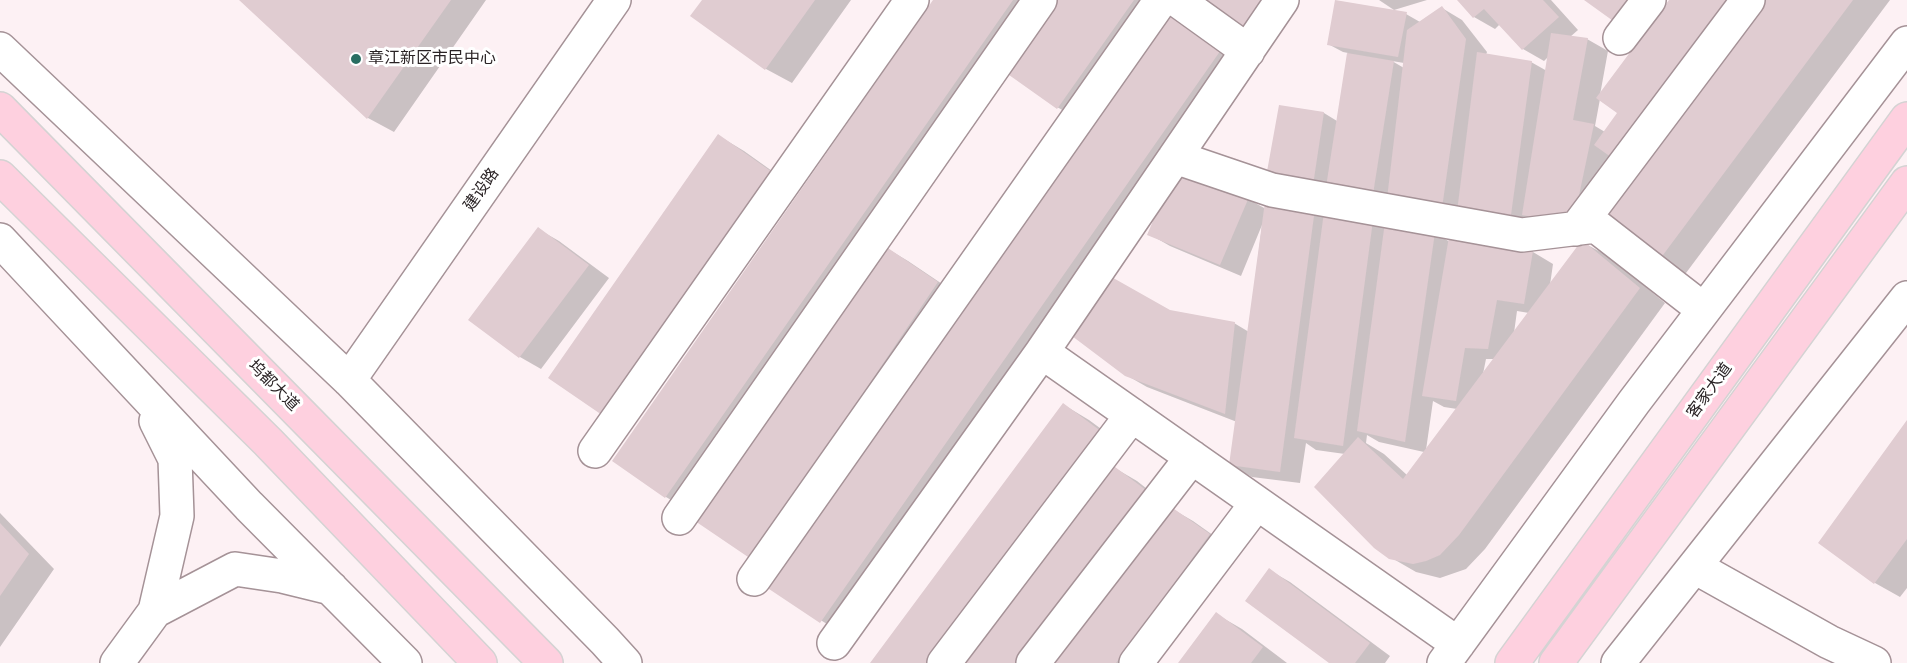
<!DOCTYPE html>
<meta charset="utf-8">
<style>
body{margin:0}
canvas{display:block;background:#fdf1f4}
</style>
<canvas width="1907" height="663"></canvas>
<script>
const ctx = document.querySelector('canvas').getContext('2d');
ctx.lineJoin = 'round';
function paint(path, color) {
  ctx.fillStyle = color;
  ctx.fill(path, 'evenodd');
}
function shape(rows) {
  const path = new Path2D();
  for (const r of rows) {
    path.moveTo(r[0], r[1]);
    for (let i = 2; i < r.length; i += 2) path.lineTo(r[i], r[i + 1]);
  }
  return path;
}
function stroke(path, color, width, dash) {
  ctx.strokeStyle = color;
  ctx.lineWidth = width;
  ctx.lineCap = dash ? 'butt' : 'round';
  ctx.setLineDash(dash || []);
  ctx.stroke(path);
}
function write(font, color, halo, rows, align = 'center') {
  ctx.font = font + ' Poppins,"Noto Sans SC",sans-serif';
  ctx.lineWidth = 6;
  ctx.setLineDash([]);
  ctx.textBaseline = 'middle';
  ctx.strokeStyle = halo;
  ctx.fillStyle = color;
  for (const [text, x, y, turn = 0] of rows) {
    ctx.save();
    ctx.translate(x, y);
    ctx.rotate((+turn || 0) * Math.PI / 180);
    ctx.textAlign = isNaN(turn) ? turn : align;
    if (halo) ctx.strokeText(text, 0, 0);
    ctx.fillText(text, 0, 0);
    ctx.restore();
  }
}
paint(shape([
 [241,0,486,0,394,132,368,118],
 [704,0,851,0,792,83,766,69,692,16],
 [935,0,1048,0,691,512,666,497,614,461],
 [1054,0,1157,0,1078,119,1057,107],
 [1379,0,1427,0,1394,10],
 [1459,0,1551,0,1578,30,1570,37,1587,39,1608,51,1600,95,1671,0,1890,0,1683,277,1594,235,1530,233,1282,185,1280,107,1324,113,1337,121,1348,53,1343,52,1328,44,1406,14,1420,22,1442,8,1462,20,1487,52,1486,55,1531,62,1547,71,1549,56,1544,61,1523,49,1500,24,1495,29,1474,17],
 [1392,61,1404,63,1404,68],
 [1600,99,1619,113,1605,132,1595,126],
 [1169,12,1247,63,846,636,768,587,883,246,908,261,963,298],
 [719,136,744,151,796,188,628,428],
 [1248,199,1266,209,1266,204,1373,221,1386,229,1435,233,1450,242,1533,252,1553,264,1550,285,1582,242,1608,256,1665,303,1485,549,1466,569,1440,578,1416,572,1390,557,1345,454,1316,450,1306,443,1300,483,1252,477,1231,465,1237,422,1147,387,1126,375,1169,312,1234,323,1249,332,1262,225,1241,276,1170,246,1149,234],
 [1517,311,1529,313,1514,333],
 [1486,359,1494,359,1483,374],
 [1433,401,1444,407,1457,409,1426,450],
 [1367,435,1379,442,1424,452,1407,475,1384,454,1366,443],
 [538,229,559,241,609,278,541,369,520,357,471,320],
 [1064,405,1089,420,1127,448,1113,467,1137,481,1174,510,1193,521,1234,550,1152,663,872,663],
 [1907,422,1907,588,1900,597,1875,583,1820,543],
 [0,513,54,569,0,647],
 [1269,570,1290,582,1390,656,1385,663,1332,663],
 [1216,614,1242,629,1287,663,1180,663]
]), '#0003');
paint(shape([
 [239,0,451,0,367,119],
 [702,0,815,0,765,70,690,16],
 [933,0,1013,0,665,498,612,461],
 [1052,0,1134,0,1057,109,1002,70],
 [1195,0,1262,0,1239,32],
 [1335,0,1407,12,1398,57,1327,45],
 [1457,0,1543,0,1559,17,1522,50,1484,9,1473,18],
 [1584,0,1633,0,1616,23],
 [1669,0,1738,0,1618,162,1594,145,1617,113,1596,98],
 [1761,0,1853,0,1657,263,1600,217],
 [1442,6,1466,39,1442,208,1387,199,1407,30],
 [1169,10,1223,47,820,623,766,587],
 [1551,33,1588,38,1573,120,1594,124,1573,224,1522,215],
 [1477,52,1532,61,1510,222,1457,212],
 [1347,53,1394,61,1373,194,1326,187],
 [1279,105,1324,112,1313,185,1266,177],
 [718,134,772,172,602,415,548,378],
 [1176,167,1249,197,1220,265,1147,235],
 [1265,202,1315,208,1280,472,1229,465],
 [1324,212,1373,220,1343,446,1294,438],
 [1385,222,1435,232,1405,442,1357,431],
 [538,227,589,265,519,358,468,320],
 [1449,237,1533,251,1524,304,1497,300,1488,349,1465,348,1456,401,1422,396],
 [1582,240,1640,288,1459,535,1440,555,1426,561,1413,564,1389,559,1374,548,1314,487,1358,437,1403,479],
 [882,244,938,282,751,559,695,521],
 [1108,275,1170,310,1235,322,1225,414,1125,376,1068,333],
 [1063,403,1102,432,931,663,870,663],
 [1907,420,1907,539,1874,584,1818,543],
 [1111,464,1150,493,1024,663,964,663],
 [1167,504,1210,534,1116,663,1051,663],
 [0,523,29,554,0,596],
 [1269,568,1370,643,1355,663,1329,663,1245,601],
 [1216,612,1263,647,1251,663,1178,663]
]), '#e0ccd1');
const minor = shape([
 [1177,0,1248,51],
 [1620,38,1649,0],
 [0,49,349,380,605,641,625,663],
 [1175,157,1272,190,1522,235,1596,226,1704,310],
 [1576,229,1748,0],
 [0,240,249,506,405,663],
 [1042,352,1458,644],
 [349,380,614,0],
 [156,421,175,459,177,516,155,611,235,569,282,576,331,588],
 [595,451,912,0],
 [679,518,1040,0],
 [1695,567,1829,642,1874,663],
 [754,579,1161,0],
 [834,643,1042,352,1282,0],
 [117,663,155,611],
 [944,663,1132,415],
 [1033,663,1192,457],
 [1136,663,1257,503],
 [1444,663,1634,402,1907,43],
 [1618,663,1907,298]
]);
const major = shape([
 [0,109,546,663],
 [0,177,268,442,480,663],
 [1512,663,1907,119],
 [1556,663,1907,183]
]);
stroke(minor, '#a59297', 36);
stroke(major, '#d4d3d3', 36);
stroke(minor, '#fff', 33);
stroke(major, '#fed0df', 33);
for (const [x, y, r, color] of [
 [356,59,6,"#296e62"]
]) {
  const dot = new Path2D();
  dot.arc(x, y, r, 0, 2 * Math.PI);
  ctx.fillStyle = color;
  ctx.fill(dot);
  stroke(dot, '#fff', 2);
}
write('16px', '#2a2325', '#fff', [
 ["章江新区市民中心",368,59]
], 'left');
write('16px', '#2a2325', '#fff', [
 ["建设路",482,190,-55],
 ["坞都大道",273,386,45],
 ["客家大道",1710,391,-54]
]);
</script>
